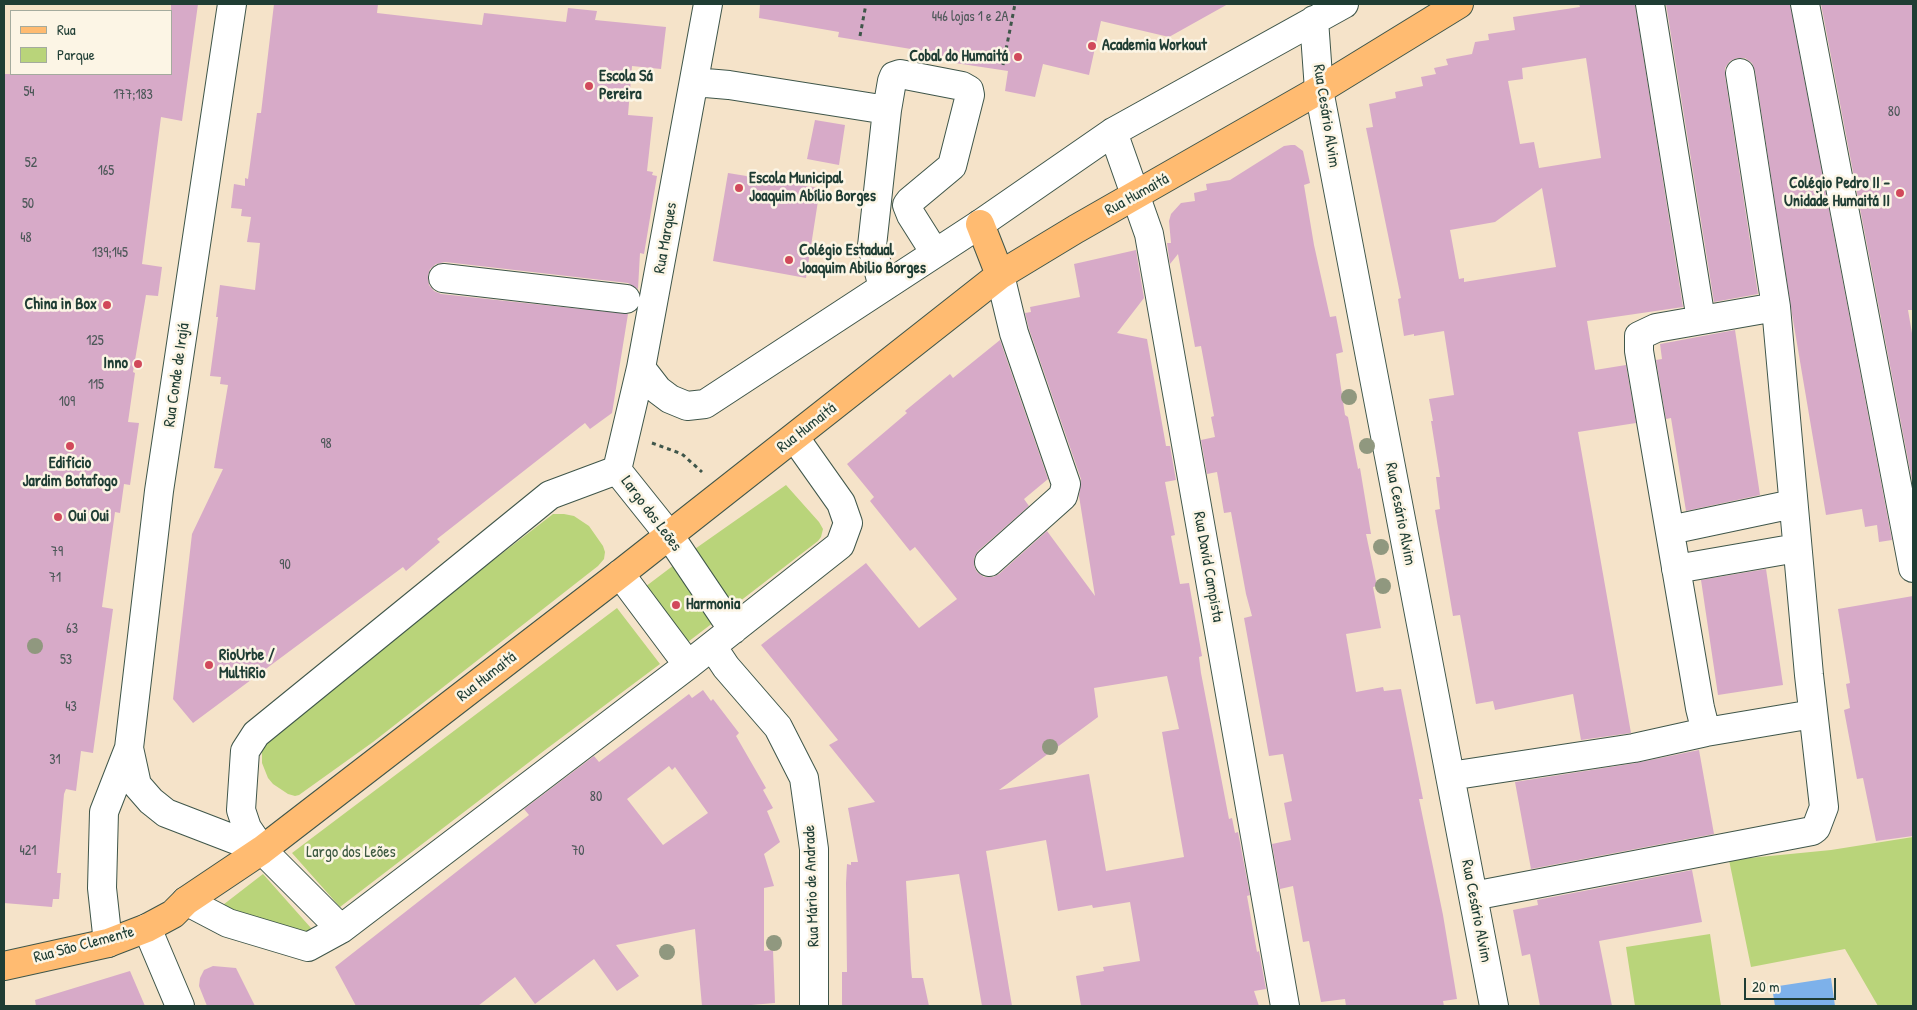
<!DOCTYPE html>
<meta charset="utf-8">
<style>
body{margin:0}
#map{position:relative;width:1917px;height:1010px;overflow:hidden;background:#f5e3c9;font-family:"Patrick Hand",sans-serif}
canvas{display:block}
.frame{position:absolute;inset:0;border:5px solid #1f3d34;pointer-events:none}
.legend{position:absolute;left:10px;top:10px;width:162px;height:65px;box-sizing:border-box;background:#fcf5e5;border:1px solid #a4ab9e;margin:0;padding:6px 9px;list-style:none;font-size:15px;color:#1f3d34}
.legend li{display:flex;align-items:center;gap:10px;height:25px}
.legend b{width:25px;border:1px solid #a4ab9e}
.scale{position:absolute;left:1744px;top:978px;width:92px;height:22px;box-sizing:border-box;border:2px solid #1f3d34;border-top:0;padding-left:6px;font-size:15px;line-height:18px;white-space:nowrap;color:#1f3d34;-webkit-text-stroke:4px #fcf5e5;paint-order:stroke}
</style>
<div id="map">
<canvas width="1917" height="1010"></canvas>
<div class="frame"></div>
<ul class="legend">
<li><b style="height:6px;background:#ffbb71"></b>Rua</li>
<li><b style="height:14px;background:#b9d47a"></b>Parque</li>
</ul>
<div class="scale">20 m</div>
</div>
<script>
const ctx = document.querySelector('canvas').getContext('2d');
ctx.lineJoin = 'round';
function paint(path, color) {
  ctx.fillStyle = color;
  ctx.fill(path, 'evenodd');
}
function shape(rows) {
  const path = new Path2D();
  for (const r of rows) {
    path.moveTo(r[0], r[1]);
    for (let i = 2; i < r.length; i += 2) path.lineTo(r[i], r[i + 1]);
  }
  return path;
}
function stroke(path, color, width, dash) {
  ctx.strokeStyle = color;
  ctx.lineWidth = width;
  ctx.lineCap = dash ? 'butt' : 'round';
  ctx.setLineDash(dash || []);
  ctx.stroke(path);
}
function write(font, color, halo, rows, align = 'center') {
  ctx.font = font + ' "Patrick Hand",sans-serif';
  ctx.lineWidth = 5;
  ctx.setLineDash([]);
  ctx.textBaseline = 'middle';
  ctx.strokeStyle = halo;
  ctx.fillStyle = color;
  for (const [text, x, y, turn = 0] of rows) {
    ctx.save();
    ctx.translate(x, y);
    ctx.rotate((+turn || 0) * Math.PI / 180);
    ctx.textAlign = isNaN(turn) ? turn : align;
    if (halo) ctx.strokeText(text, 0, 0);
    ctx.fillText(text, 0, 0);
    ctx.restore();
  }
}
paint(shape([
 [786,485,819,522,823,529,821,537,818,541,735,605,692,551],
 [553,514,564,514,574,516,589,526,603,546,605,552,604,559,598,566,373,742,299,795,295,796,288,794,273,784,268,778,262,763,262,750,265,742,319,695],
 [674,565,718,619,680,648,637,593],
 [617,608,660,664,545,750,340,907,292,853],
 [1913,837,1913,1006,1878,1006,1845,949,1751,967,1729,860,1831,850],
 [263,874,311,928,305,934,219,908],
 [1710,934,1721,1006,1635,1006,1626,947]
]), '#b9d47a');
paint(shape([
 [1831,978,1835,1006,1775,1006,1772,987]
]), '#7db1ea');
paint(shape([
 [171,4,198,4,182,121,161,117,142,264,162,267,158,296,146,295,133,372,135,373,128,422,139,423,130,485,124,484,120,513,115,512,102,607,113,609,93,753,81,751,76,791,66,789,64,794,57,873,61,873,59,899,53,899,52,907,4,903,4,74,171,74],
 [274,4,378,4,377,13,482,25,484,13,566,22,568,8,597,11,595,20,666,27,661,69,632,66,628,115,653,117,647,171,653,172,652,175,657,176,644,254,640,253,638,289,628,283,445,262,436,264,430,269,428,276,429,285,434,291,441,294,628,314,612,413,590,429,585,423,437,539,440,542,406,571,403,567,193,723,173,699,192,534,223,469,214,468,228,385,220,384,221,377,210,376,218,317,216,317,220,285,255,290,260,243,247,242,251,217,241,216,242,209,231,208,234,184,245,186,245,178,248,179,257,113,261,113],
 [760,4,1228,4,1169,37,1101,21,1089,75,1043,64,1035,97,1005,91,1008,71,922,58,923,51,838,37,839,32,759,18],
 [1579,4,1635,4,1683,307,1587,321,1595,370,1626,365,1636,423,1578,432,1631,733,1581,740,1573,694,1495,710,1493,701,1476,704,1460,615,1453,616,1435,510,1440,509,1436,477,1440,477,1431,421,1433,421,1429,399,1454,395,1444,331,1414,336,1414,334,1404,336,1398,299,1401,298,1366,128,1373,127,1369,104,1396,98,1395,92,1423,86,1421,77,1436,74,1434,68,1448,65,1446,59,1472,54,1475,42,1489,40,1488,34,1515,30,1513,17,1580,7],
 [1586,58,1601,158,1539,168,1534,142,1520,144,1508,81,1523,79,1522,68],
 [1542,188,1556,267,1464,282,1464,278,1459,279,1450,230,1495,222],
 [1666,4,1790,4,1892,540,1879,542,1877,525,1865,527,1862,509,1826,515,1792,314,1755,71,1752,63,1745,58,1737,58,1730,61,1725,68,1725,75,1758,294,1714,302],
 [1821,4,1913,4,1913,310,1908,310,1913,339,1913,486],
 [815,120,845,125,839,165,807,159],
 [1291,145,1295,145,1303,151,1310,183,1304,185,1314,245,1330,317,1336,316,1343,352,1336,354,1345,415,1348,417,1358,469,1360,468,1371,534,1366,534,1377,586,1373,587,1381,628,1346,634,1356,692,1383,687,1384,691,1401,689,1423,799,1419,799,1443,915,1457,999,1443,1001,1444,1006,1346,1006,1345,999,1321,1002,1309,941,1303,942,1293,886,1280,889,1272,844,1291,840,1284,803,1292,801,1283,754,1269,756,1244,618,1252,616,1246,594,1231,512,1224,513,1217,472,1207,474,1201,440,1215,437,1211,417,1214,416,1201,346,1195,347,1178,254,1170,264,1167,243,1171,243,1169,221,1171,214,1181,203,1195,201,1194,193,1207,190,1206,184,1230,180,1284,146],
 [728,173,820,188,806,278,713,261],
 [1136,250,1144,298,1117,333,1147,339,1166,446,1170,446,1176,480,1165,482,1175,535,1171,536,1180,584,1189,583,1202,656,1199,657,1201,673,1229,819,1232,818,1235,833,1238,832,1250,895,1247,896,1257,952,1259,951,1266,989,1254,991,1259,1006,1081,1006,1076,976,1104,971,1103,967,1140,961,1130,902,1093,908,1092,905,1058,911,1046,840,986,851,1012,1006,982,1006,959,874,906,881,911,969,912,978,923,978,929,1006,842,1006,842,972,847,972,846,883,847,864,851,865,851,862,858,862,848,808,875,802,829,745,838,740,761,645,866,563,919,628,957,599,915,547,910,551,870,501,874,497,847,464,907,413,905,411,950,374,953,378,1000,340,1048,479,1024,499,1029,506,978,551,974,558,974,566,977,572,984,577,993,577,999,574,1047,531,1095,596,1079,496,1081,479,1029,329,1025,313,1031,312,1030,307,1080,297,1074,264],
 [1167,676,1179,729,1162,732,1184,857,1106,871,1089,774,999,790,1098,717,1094,688],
 [1735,330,1760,495,1686,511,1671,418,1666,419,1656,360,1662,359,1660,344],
 [1766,569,1783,685,1718,695,1701,580],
 [1913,596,1913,836,1876,841,1863,778,1857,779,1844,710,1850,708,1846,684,1850,683,1838,609],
 [703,690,711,701,713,699,739,733,736,736,766,788,763,790,773,808,767,811,780,842,764,854,774,886,764,888,764,951,773,950,775,1003,751,1005,751,1006,702,1006,695,929,616,945,639,976,617,991,594,959,535,1004,515,977,478,1006,356,1006,335,967,529,815,524,809,594,756,599,762,689,694,692,698],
 [669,766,672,770,675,767,708,813,663,845,627,799],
 [1699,750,1714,834,1531,869,1515,782,1636,763],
 [1692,870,1702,922,1599,941,1612,1006,1540,1006,1530,954,1522,956,1513,910,1538,905,1537,900],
 [213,966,236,968,255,1006,207,1006,199,986,200,978,204,970],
 [130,971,145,1006,36,1006,35,1000]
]), '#d7aac8');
const minor = shape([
 [1650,4,1701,320],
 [1805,4,1913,568],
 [1314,20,1319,90,1494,1006],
 [694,82,729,85,887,110],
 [1113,132,1149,234,1285,1006],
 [443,278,626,299],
 [883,287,872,246,887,110,892,81,894,76,900,74,962,86,969,90,970,95,952,166,910,201,907,205,911,215,935,253],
 [641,368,658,390,670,399,687,406,705,404,980,224,1113,132,1344,4],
 [617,470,641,368,708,4],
 [617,470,669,535,733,630],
 [1670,530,1793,504],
 [989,562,1063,496,1066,484,1014,333,1000,275],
 [1676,569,1797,548],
 [620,574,688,665],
 [712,646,726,667,778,727,804,778,814,849,814,1006],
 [1706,732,1813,714],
 [129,748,137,785,151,801,166,813,262,850],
 [1450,776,1634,748,1706,732,1700,708,1639,351,1639,336,1656,328,1776,307],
 [1473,896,1812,831,1816,828,1824,807,1809,675,1776,307,1740,73],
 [186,901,228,923,308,947,341,929,688,665,840,545,848,523,841,503,795,438],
 [147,928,180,1006],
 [341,929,262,850,247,828,241,810,245,751,256,734,550,495,617,470],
 [108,943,102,888,104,812,129,748,159,491,232,4]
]);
const major = shape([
 [980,224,1000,275],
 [4,966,108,943,147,928,173,914,186,901,262,850,620,574,1000,275,1076,229,1319,90,1459,4]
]);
stroke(minor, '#3f564a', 30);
stroke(major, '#3f564a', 30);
stroke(shape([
 [860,36,866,4],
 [1003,65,1015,4],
 [652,443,682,454,702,472]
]), '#3f564a', 3, [4, 4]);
stroke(minor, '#fff', 28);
stroke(major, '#ffbb71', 28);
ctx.fillStyle = '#90987f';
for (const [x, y] of [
 [1349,397],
 [1367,446],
 [1381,547],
 [1383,586],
 [35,646],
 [1050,747],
 [774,943],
 [667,952]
]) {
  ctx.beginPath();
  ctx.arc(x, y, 8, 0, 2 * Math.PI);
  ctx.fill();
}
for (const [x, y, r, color] of [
 [1092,46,5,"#d1495b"],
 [1018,57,5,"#d1495b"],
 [589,86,5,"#d1495b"],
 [739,188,5,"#d1495b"],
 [1900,193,5,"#d1495b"],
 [789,260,5,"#d1495b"],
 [107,305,5,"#d1495b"],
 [138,364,5,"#d1495b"],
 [70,446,5,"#d1495b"],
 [58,517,5,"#d1495b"],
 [676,605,5,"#d1495b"],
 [209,665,5,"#d1495b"]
]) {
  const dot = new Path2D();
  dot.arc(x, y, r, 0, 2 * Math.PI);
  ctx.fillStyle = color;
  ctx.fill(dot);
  stroke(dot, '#fcf5e5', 2);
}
write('14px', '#4d5859', null, [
 ["446 lojas 1 e 2A",970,17],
 ["54",29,92],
 ["177;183",133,95],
 ["80",1894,112],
 ["52",31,163],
 ["165",106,171],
 ["50",28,204],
 ["48",26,238],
 ["139;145",110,253],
 ["125",95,341],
 ["115",96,385],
 ["109",67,402],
 ["98",326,444],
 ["79",57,552],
 ["90",285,565],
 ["71",55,578],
 ["63",72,629],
 ["53",66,660],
 ["43",71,707],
 ["31",55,760],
 ["80",596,797],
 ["421",28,851],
 ["70",578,851]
]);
write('bold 16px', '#1f3d34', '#fcf5e5', [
 ["Academia Workout",1102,46],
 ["Cobal do Humaitá",1008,57,"right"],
 ["Escola Sá",599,77],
 ["Pereira",599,95],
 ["Escola Municipal",749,179],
 ["Joaquim Abílio Borges",749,197],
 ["Colégio Pedro II -",1890,184,"right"],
 ["Unidade Humaitá II",1890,202,"right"],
 ["Colégio Estadual",799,251],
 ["Joaquim Abilio Borges",799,269],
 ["China in Box",97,305,"right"],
 ["Inno",128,364,"right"],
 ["Edifício",70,464,"center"],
 ["Jardim Botafogo",70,482,"center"],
 ["Oui Oui",68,517],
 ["Harmonia",686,605],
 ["RioUrbe /",219,656],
 ["MultiRio",219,674]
], 'left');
write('16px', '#1f3d34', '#fcf5e5', [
 ["Rua Cesário Alvim",1326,116,81],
 ["Rua Humaitá",1137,195,-29],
 ["Rua Marques",666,238,-80],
 ["Rua Conde de Irajá",177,375,-82],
 ["Rua Humaitá",807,428,-38],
 ["Largo dos Leões",651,514,53],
 ["Rua Cesário Alvim",1400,514,79],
 ["Rua David Campista",1208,567,80],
 ["Rua Humaitá",487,677,-38],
 ["Rua Mário de Andrade",812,886,-92],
 ["Rua Cesário Alvim",1476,911,79],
 ["Rua São Clemente",84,945,-15]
]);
write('16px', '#3e5b42', '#fcf5e5', [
 ["Largo dos Leões",351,853]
]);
</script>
